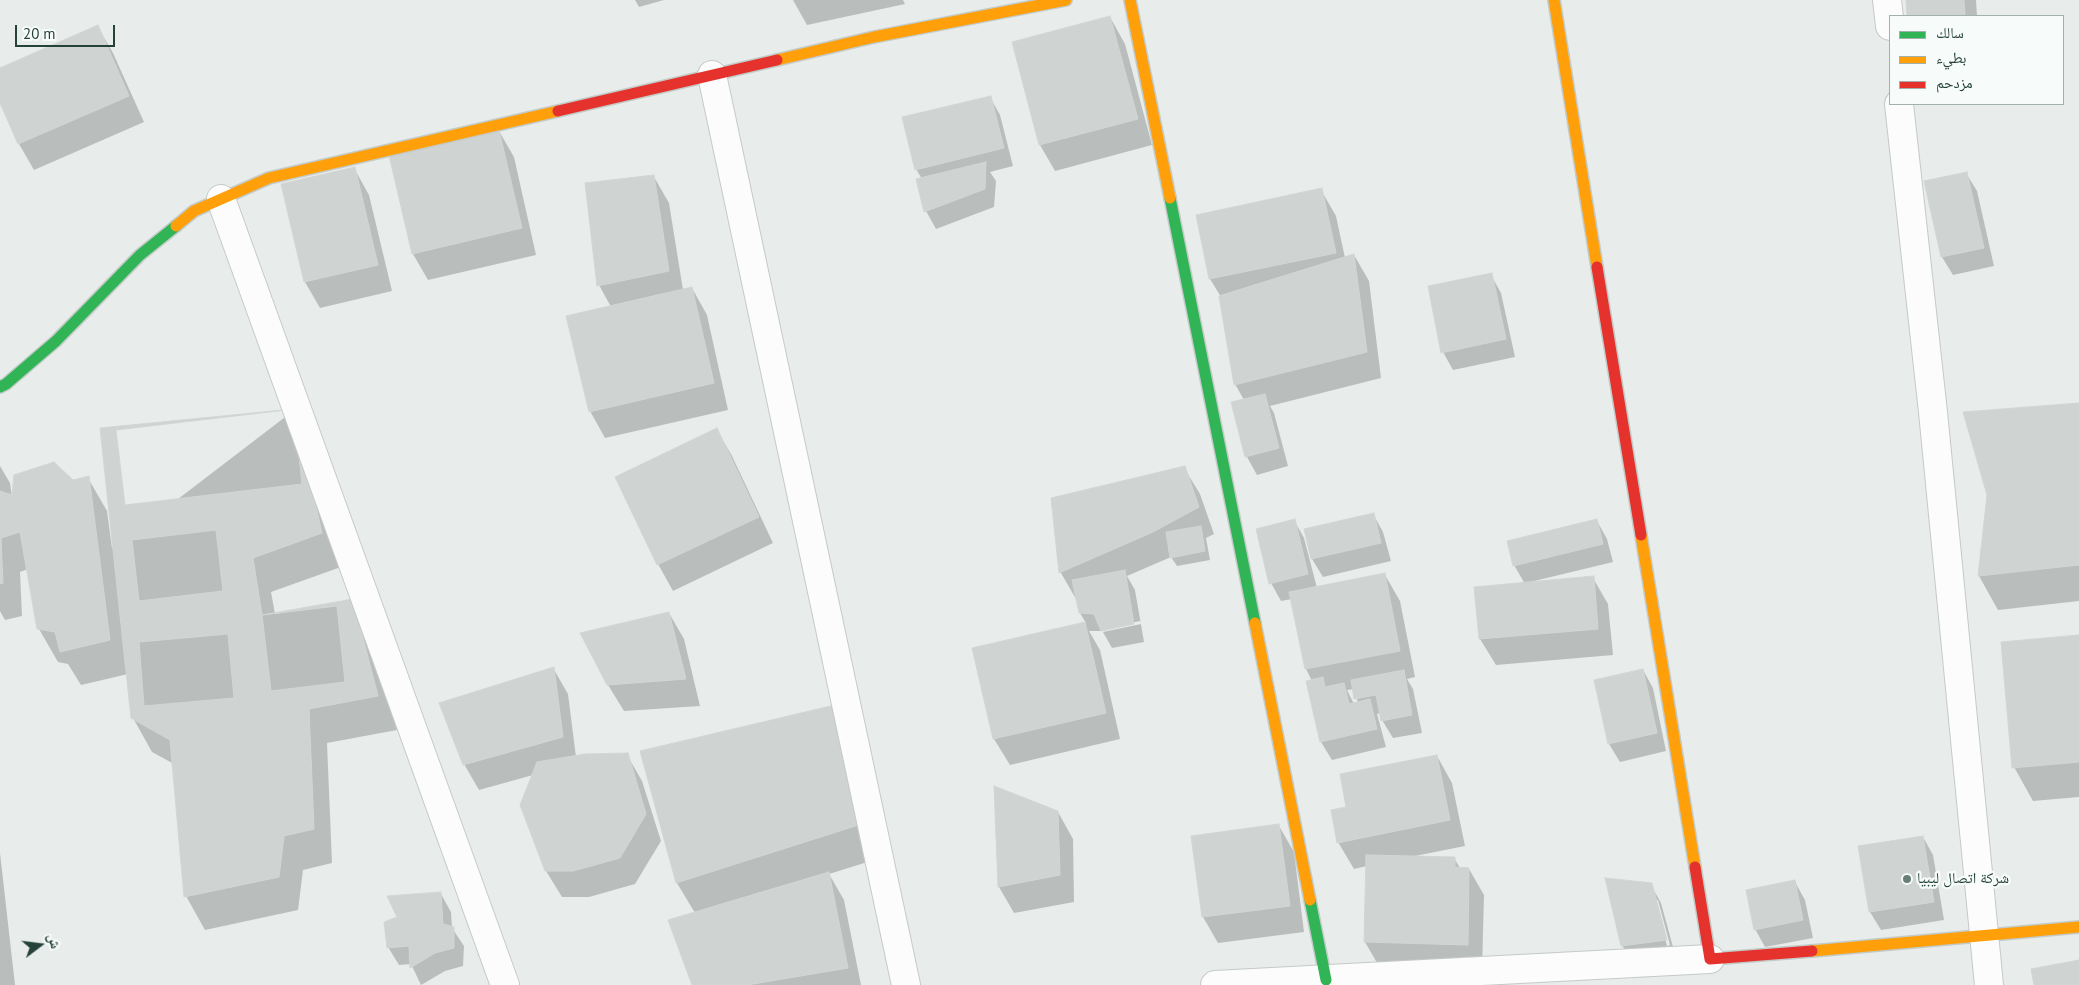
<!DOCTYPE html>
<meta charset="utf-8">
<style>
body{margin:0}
#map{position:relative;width:2079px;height:985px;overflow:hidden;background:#e8edeb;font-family:"PT Sans","Noto Naskh Arabic",sans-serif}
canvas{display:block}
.legend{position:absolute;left:1889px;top:15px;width:175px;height:90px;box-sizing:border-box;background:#f7fbf9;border:1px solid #a3b1ad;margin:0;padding:6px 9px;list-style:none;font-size:15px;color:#24423a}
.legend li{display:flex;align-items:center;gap:10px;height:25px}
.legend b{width:25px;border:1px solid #a3b1ad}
.north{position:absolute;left:15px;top:920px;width:50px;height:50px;-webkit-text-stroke:4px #f7fbf9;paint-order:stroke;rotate:75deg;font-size:14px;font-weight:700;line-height:20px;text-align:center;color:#24423a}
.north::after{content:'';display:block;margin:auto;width:18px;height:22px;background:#24423a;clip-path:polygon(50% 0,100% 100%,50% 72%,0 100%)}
.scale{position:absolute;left:15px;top:25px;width:100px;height:22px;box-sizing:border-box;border:2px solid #24423a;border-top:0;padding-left:6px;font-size:15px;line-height:18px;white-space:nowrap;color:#24423a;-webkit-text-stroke:4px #f7fbf9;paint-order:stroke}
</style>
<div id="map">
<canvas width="2079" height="985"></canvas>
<ul class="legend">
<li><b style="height:6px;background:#30b455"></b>سالك</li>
<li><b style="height:6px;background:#ff9f0a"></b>بطيء</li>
<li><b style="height:6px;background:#e5322d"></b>مزدحم</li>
</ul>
<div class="north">ش</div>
<div class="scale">20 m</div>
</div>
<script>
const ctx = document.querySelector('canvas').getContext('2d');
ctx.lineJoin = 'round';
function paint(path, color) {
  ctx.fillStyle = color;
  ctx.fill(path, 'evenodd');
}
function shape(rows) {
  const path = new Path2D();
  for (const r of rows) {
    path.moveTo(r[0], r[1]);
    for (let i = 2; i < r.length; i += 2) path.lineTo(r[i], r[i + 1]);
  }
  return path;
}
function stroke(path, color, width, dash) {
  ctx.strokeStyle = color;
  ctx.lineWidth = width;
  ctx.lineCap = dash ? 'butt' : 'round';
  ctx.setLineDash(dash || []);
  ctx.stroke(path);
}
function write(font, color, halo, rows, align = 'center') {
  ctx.font = font + ' "PT Sans","Noto Naskh Arabic",sans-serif';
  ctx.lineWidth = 4.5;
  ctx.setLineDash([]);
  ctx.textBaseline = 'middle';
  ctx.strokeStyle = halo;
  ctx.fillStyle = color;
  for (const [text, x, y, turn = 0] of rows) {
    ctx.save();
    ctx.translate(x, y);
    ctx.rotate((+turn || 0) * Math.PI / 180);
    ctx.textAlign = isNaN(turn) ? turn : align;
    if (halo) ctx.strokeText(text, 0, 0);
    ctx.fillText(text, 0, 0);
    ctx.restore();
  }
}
paint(shape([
 [635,0,664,0,639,7],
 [793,0,903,0,905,4,807,25],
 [1907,0,1976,0,1977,16,1909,16],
 [1110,17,1125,44,1152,145,1055,171,1040,145,1013,43],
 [98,27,113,53,144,122,34,170,19,144,0,100,0,69],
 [990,97,1000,115,1013,166,990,172,996,181,994,207,936,229,926,211,922,179,916,169],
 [499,131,514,157,536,255,428,280,413,254],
 [354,168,369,195,392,291,320,308,305,282],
 [1966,173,1977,191,1994,266,1953,275,1942,257],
 [654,177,669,203,683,290,692,288,707,315,728,410,605,438,590,411,611,307,599,285],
 [1321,190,1336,216,1345,258,1354,255,1369,281,1381,378,1270,406,1274,413,1288,466,1257,475,1247,457,1233,403,1244,400,1235,384,1221,297,1210,279,1198,216],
 [1491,275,1501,293,1515,357,1453,370,1443,352],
 [2079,404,2079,601,1998,610,1979,576,1988,495],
 [293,411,341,567,271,592,275,614,352,601,371,634,397,730,327,743,332,863,303,870,298,910,205,930,186,896,174,764,152,752,133,718,128,674,81,685,68,664,58,662,39,629,28,569,20,572,22,616,5,620,0,611,0,466,10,483,12,497,88,478,107,511,112,548,114,548],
 [717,430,732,456,773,543,673,591,658,564],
 [1184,468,1200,494,1214,534,1206,538,1210,560,1177,566,1171,557,1127,576,1135,590,1144,642,1112,648,1103,632,1141,624,1140,621,1102,629,1102,631,1089,631,1100,650,1120,739,1010,765,994,739,973,649,1086,623,1080,613,1077,598,1076,599,1061,573,1053,499],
 [1373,514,1383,532,1391,561,1323,577,1312,559,1306,530],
 [1294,520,1304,538,1317,588,1385,575,1400,601,1415,677,1407,679,1413,689,1422,733,1393,738,1382,720,1381,713,1377,714,1386,747,1332,760,1321,742,1307,682,1312,681,1306,669,1292,599,1281,601,1271,583],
 [1354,689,1358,703,1354,704,1347,690],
 [1597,521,1607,539,1613,562,1530,582,1530,583,1593,578,1608,604,1613,655,1496,665,1480,639,1476,588,1525,584,1514,565],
 [669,613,684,639,700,706,624,711,608,685],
 [2079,636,2079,797,2033,801,2014,767],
 [553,668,568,694,576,757,627,755,642,781,661,841,635,884,589,897,562,897,546,871,533,775,479,790,464,764],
 [1643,670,1653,688,1666,751,1620,762,1609,744],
 [834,707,890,855,829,874,844,900,861,985,693,985,695,913,677,883],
 [1437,756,1452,783,1465,846,1415,856,1454,858,1460,868,1469,869,1484,895,1482,971,1380,968,1365,942,1367,866,1354,869,1338,842,1347,808],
 [1058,812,1073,839,1074,902,1014,913,999,887],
 [1279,826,1294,852,1304,932,1218,943,1203,917],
 [1923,837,1933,855,1944,920,1881,930,1870,912,1860,847],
 [0,853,15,985,0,985],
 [1795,882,1805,900,1813,938,1765,947,1755,929],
 [1651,885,1661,903,1676,958,1632,963,1622,945],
 [1655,900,1658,900,1670,945,1667,946],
 [441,894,451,912,452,928,464,946,463,966,445,971,421,985,411,964,399,965,388,947]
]), '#0003');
const building = shape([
 [1906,0,1964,0,1965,16,1907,16,1906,0],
 [1110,16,1138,119,1039,145,1012,42,1110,16],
 [98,25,129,96,18,144,0,103,0,68,98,25],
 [991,96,1004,148,915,170,902,117,991,96],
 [499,130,522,228,412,254,389,155,499,130],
 [986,162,985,189,924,212,916,179,986,162],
 [355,167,378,265,304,282,281,184,355,167],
 [1967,172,1984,248,1941,257,1924,181,1967,172],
 [654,175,669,271,597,286,585,183,654,175],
 [1322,188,1336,253,1209,279,1196,215,1322,188],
 [1354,254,1367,352,1234,385,1219,296,1354,254],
 [1492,273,1506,339,1441,353,1428,286,1492,273],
 [692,287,714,383,589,412,566,316,692,287],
 [1265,394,1279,448,1245,457,1231,402,1265,394],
 [2079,403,2079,565,1978,576,1987,495,1963,412,2079,403],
 [294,409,302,484,125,505,116,430,294,409],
 [294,409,322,533,253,558,262,615,353,599,378,696,309,709,314,829,284,836,279,877,184,897,170,740,131,718,100,428,294,409],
 [717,428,759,517,657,565,615,477,717,428],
 [54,462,73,480,89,476,110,640,60,652,55,632,37,629,20,532,1,538,3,583,0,584,0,491,12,495,14,475,54,462],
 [1185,466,1199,507,1153,532,1059,573,1051,498,1185,466],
 [1374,513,1381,543,1311,559,1304,529,1374,513],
 [1295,519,1308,574,1269,584,1256,529,1295,519],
 [1597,519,1603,544,1513,566,1507,541,1597,519],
 [1201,526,1205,551,1170,558,1166,532,1201,526],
 [216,530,223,591,139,601,132,540,216,530],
 [1125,570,1134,624,1101,631,1094,614,1079,613,1072,580,1125,570],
 [1385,573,1400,651,1305,669,1289,592,1385,573],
 [1594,576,1598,629,1479,639,1474,587,1594,576],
 [337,606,345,682,271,691,262,615,337,606],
 [669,612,686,679,607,685,580,633,669,612],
 [1085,622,1106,713,993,739,972,648,1085,622],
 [228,634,234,698,144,706,139,642,228,634],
 [2079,635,2079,762,2012,768,2001,642,2079,635],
 [554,667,563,737,463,765,439,703,554,667],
 [1643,669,1657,733,1608,744,1594,680,1643,669],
 [1404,670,1412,715,1381,721,1376,695,1354,699,1351,680,1404,670],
 [1323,677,1325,687,1344,683,1349,704,1370,699,1377,729,1320,742,1306,681,1323,677],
 [835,705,871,821,676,883,640,751,835,705],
 [628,753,646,814,620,858,573,871,545,871,520,805,537,762,585,754,628,753],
 [1437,755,1450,820,1337,843,1331,810,1346,807,1340,774,1437,755],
 [994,786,1058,811,1060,875,998,887,994,786],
 [1279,824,1290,906,1202,917,1191,836,1279,824],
 [1923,836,1934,902,1869,912,1858,846,1923,836],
 [1366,855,1455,857,1455,867,1469,868,1468,945,1364,942,1366,855],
 [829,872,848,968,747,985,692,985,668,920,829,872],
 [1605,878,1652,883,1667,940,1621,946,1605,878],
 [1795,880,1803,920,1754,930,1746,890,1795,880],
 [441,892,443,924,454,927,454,948,435,953,410,968,409,946,387,948,384,922,397,917,387,896,441,892],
 [2079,960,2079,985,2034,985,2031,969,2079,960]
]);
paint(building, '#cfd4d2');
stroke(building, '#d1d6d4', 1);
const street = shape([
 [1887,0,1890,26],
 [712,75,906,985],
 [1899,104,1933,412,1989,985],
 [221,199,505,985],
 [1215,985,1710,959]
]);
const fast = shape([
 [1170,198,1255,623],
 [0,387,6,384,56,341,140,255,176,226],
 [1310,900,1326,980]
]);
const slow = shape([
 [1130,0,1170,198],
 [1554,0,1597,267],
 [777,60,874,37,1066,0],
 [176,226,194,211,269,178,558,111],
 [1641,535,1695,867],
 [1255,623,1310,900],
 [1812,951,2079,927]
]);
const jam = shape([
 [558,111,777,60],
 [1597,267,1641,535],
 [1695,867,1710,959,1812,951]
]);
stroke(street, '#c5cac8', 30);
stroke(fast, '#c3cbc8', 14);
stroke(slow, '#c3cbc8', 14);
stroke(jam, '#c3cbc8', 14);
stroke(street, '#fcfcfc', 28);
stroke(fast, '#30b455', 11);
stroke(slow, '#ff9f0a', 11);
stroke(jam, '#e5322d', 11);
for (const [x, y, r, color] of [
 [1907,879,5,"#697e78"]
]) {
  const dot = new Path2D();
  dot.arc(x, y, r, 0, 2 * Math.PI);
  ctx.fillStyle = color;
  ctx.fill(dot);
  stroke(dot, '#f7fbf9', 2);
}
write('15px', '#24423a', '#f7fbf9', [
 ["شركة اتصال ليبيا",1917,879]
], 'left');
</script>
